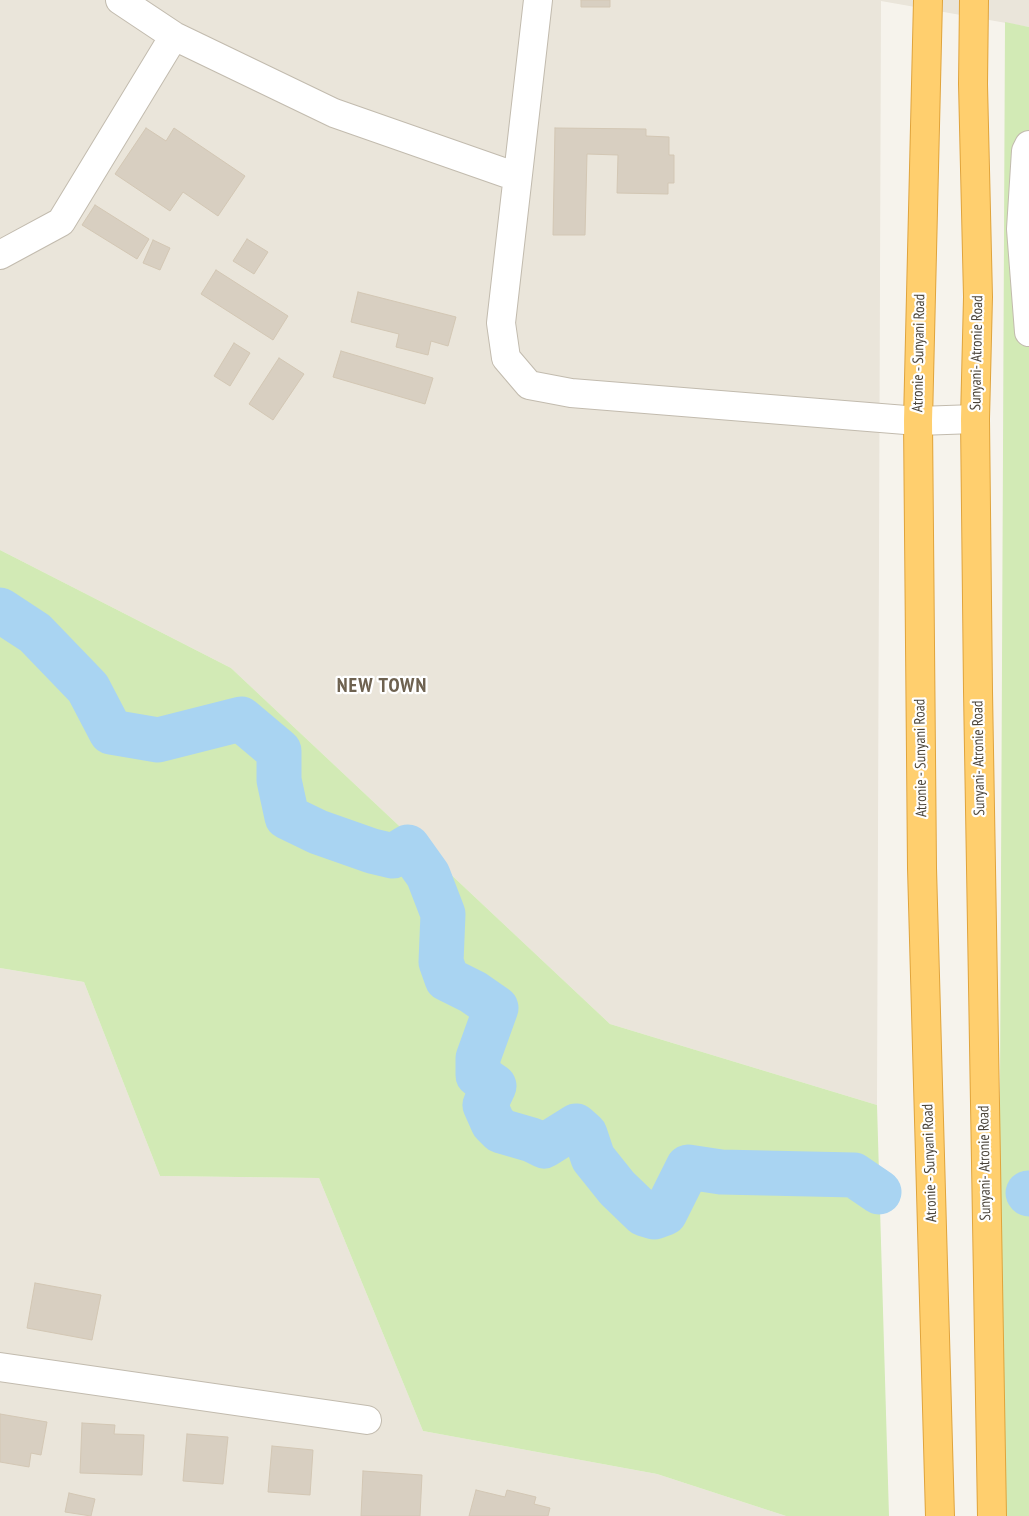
<!DOCTYPE html>
<style>
body{margin:0}
canvas{display:block;background:#f6f3ec}
</style>
<canvas width="1029" height="1516"></canvas>
<script>
const ctx = document.querySelector('canvas').getContext('2d');
ctx.lineJoin = 'round';
function paint(path, color) {
  ctx.fillStyle = color;
  ctx.fill(path, 'evenodd');
}
function shape(rows) {
  const path = new Path2D();
  for (const r of rows) {
    path.moveTo(r[0], r[1]);
    for (let i = 2; i < r.length; i += 2) path.lineTo(r[i], r[i + 1]);
  }
  return path;
}
function stroke(path, color, width, dash) {
  ctx.strokeStyle = color;
  ctx.lineWidth = width;
  ctx.lineCap = dash ? 'butt' : 'round';
  ctx.setLineDash(dash || []);
  ctx.stroke(path);
}
function write(font, color, halo, rows, align = 'center') {
  ctx.font = font + ' "PT Sans Narrow",sans-serif';
  ctx.lineWidth = 4.5;
  ctx.setLineDash([]);
  ctx.textBaseline = 'middle';
  ctx.strokeStyle = halo;
  ctx.fillStyle = color;
  for (const [text, x, y, turn = 0] of rows) {
    ctx.save();
    ctx.translate(x, y);
    ctx.rotate((+turn || 0) * Math.PI / 180);
    ctx.textAlign = isNaN(turn) ? turn : align;
    if (halo) ctx.strokeText(text, 0, 0);
    ctx.fillText(text, 0, 0);
    ctx.restore();
  }
}
paint(shape([
 [0,0,1029,0,1029,27,881,1,877,1105,610,1024,231,668,0,550],
 [0,968,84,982,160,1176,319,1178,423,1431,657,1474,786,1516,0,1516]
]), '#eae5da');
paint(shape([
 [1005,22,1029,27,1029,1516,998,1516],
 [0,550,231,668,610,1024,877,1105,889,1516,786,1516,657,1474,423,1431,319,1178,160,1176,84,982,0,968]
]), '#d2eab5');
stroke(shape([
 [0,610,35,633,88,688,111,732,158,740,241,719,279,751,279,780,287,817,318,832,372,851,393,856,408,847,428,875,443,914,441,962,447,979,473,992,496,1008,478,1058,478,1075,494,1086,485,1105,493,1123,501,1131,532,1140,544,1146,576,1126,585,1134,593,1158,617,1188,644,1214,654,1217,665,1213,688,1167,721,1172,854,1175,879,1192],
 [1028,1193,1029,1194]
]), '#a9d4f2', 45);
const building = shape([
 [581,0,610,0,610,7,581,7,581,0],
 [146,128,166,141,174,128,245,176,218,216,183,192,170,211,115,174,146,128],
 [555,128,646,129,646,136,669,137,669,155,674,155,674,183,668,183,668,194,617,193,618,155,587,154,585,235,553,235,555,128],
 [95,205,149,239,137,259,82,225,95,205],
 [247,239,268,252,254,274,233,261,247,239],
 [153,240,170,248,160,270,143,263,153,240],
 [216,270,288,316,273,340,201,294,216,270],
 [358,292,456,317,448,346,431,341,428,355,396,347,399,334,351,322,358,292],
 [234,343,250,353,230,386,214,376,234,343],
 [341,351,433,378,425,404,333,377,341,351],
 [279,358,304,374,273,420,249,404,279,358],
 [35,1283,101,1295,92,1340,27,1328,35,1283],
 [0,1414,47,1422,41,1455,31,1453,29,1467,0,1462,0,1414],
 [82,1423,115,1425,114,1434,144,1435,142,1475,80,1473,82,1423],
 [187,1434,228,1437,223,1484,183,1481,187,1434],
 [272,1446,313,1450,310,1495,268,1492,272,1446],
 [363,1471,422,1475,420,1516,361,1516,363,1471],
 [476,1490,505,1497,507,1490,536,1497,534,1504,550,1508,548,1516,469,1516,476,1490],
 [69,1493,95,1499,91,1516,65,1512,69,1493]
]);
paint(building, '#d8cfc1');
stroke(building, '#d3c7b4', 1);
const minor = shape([
 [120,0,174,36,334,113,517,177],
 [538,0,501,323,506,358,529,385,571,393,918,421,975,419],
 [1029,145,1026,151,1021,229,1029,332],
 [0,255,61,222,174,36],
 [0,1367,367,1420]
]);
const highway = shape([
 [928,0,918,421,922,868,940,1516],
 [974,0,973,84,978,297,975,419,978,691,992,1516]
]);
stroke(minor, '#c2bbae', 30);
stroke(highway, '#e0a43c', 30);
stroke(minor, '#fff', 28);
stroke(highway, '#ffcf6e', 28);
write('15px', '#4b4439', '#fff', [
 ["Atronie - Sunyani Road",919,353,-89],
 ["Sunyani- Atronie Road",977,353,-89],
 ["Atronie - Sunyani Road",921,758,-91],
 ["Sunyani- Atronie Road",979,758,-91],
 ["Atronie - Sunyani Road",930,1163,-92],
 ["Sunyani- Atronie Road",985,1163,-91]
]);
ctx.letterSpacing = '1px';
write('bold 20px', '#6e6250', '#fff', [
 ["NEW TOWN",382,686]
]);
ctx.letterSpacing = '0px';
</script>
